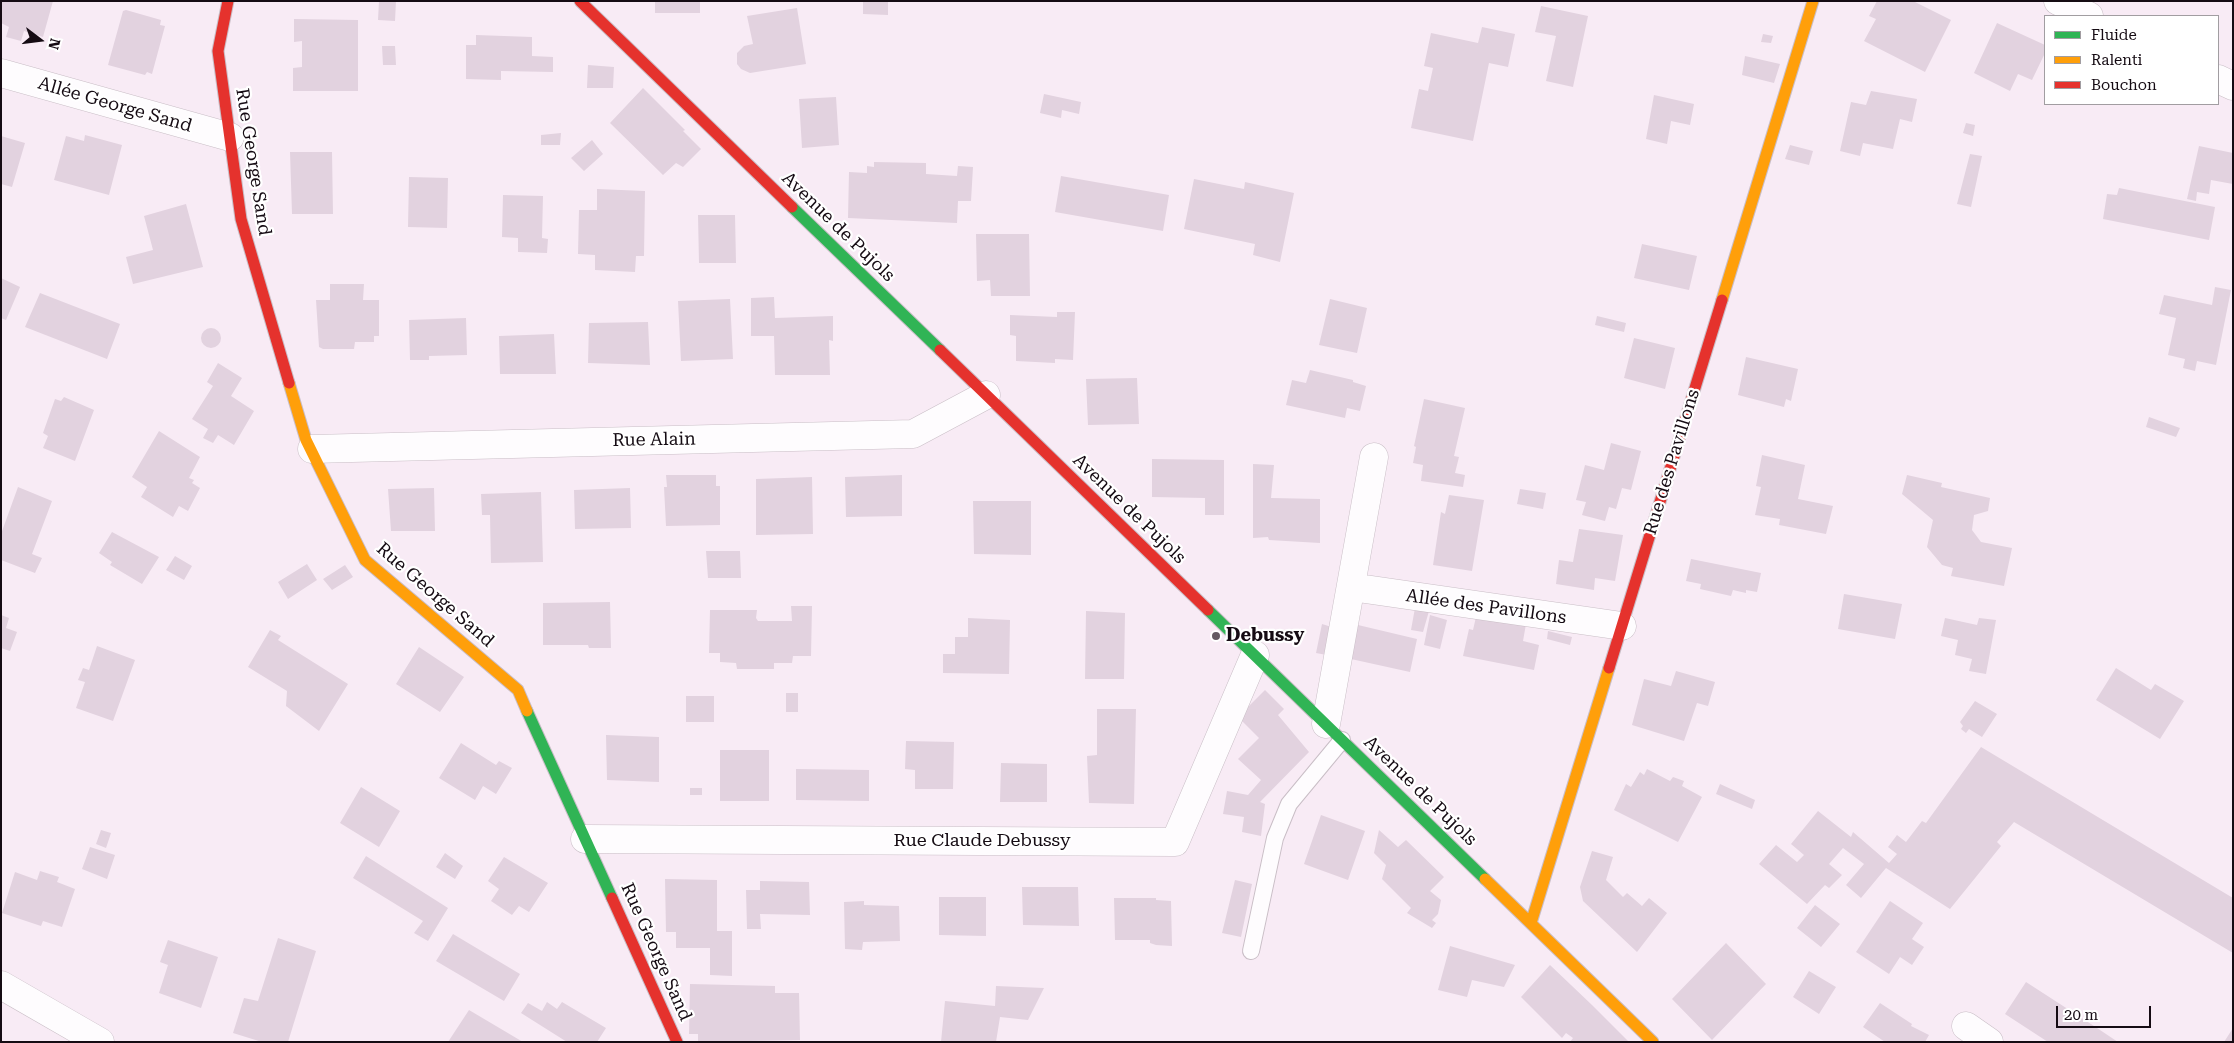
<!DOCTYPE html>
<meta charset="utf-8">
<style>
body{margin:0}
#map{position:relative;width:2234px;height:1043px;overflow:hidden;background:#f8ebf5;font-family:"Roboto Serif",serif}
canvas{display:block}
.frame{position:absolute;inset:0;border:2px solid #150b13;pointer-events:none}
.legend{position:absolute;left:2044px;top:15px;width:175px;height:90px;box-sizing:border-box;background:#fff;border:1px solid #a19da1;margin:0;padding:6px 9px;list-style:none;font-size:15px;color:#150b13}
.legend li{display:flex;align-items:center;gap:10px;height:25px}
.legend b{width:25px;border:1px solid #a19da1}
.north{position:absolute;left:15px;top:15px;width:50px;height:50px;-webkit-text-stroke:4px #fff;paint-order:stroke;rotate:105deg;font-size:14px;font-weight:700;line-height:20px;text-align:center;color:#150b13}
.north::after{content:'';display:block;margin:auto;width:18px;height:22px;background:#150b13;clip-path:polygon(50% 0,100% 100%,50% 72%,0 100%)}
.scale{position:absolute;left:2056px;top:1006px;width:95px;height:22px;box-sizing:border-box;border:2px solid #150b13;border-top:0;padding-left:6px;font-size:15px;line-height:18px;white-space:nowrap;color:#150b13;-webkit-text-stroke:4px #fff;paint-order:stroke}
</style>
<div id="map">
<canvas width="2234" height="1043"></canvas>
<div class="frame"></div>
<ul class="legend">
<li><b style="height:6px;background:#30b455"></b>Fluide</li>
<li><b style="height:6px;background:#ff9f0a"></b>Ralenti</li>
<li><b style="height:6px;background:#e5322d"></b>Bouchon</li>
</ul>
<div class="north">N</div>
<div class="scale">20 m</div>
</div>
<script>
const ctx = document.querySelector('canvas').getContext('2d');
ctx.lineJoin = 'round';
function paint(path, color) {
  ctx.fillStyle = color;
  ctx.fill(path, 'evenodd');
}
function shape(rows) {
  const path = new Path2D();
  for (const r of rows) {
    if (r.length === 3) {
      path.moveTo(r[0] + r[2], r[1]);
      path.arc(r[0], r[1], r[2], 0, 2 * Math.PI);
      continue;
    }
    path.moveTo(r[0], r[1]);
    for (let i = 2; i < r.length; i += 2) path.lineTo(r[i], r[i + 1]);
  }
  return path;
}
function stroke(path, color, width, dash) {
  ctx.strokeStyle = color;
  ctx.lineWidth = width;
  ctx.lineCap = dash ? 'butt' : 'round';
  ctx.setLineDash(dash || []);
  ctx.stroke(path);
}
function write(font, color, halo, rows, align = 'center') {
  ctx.font = font + ' "Roboto Serif",serif';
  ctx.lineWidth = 4.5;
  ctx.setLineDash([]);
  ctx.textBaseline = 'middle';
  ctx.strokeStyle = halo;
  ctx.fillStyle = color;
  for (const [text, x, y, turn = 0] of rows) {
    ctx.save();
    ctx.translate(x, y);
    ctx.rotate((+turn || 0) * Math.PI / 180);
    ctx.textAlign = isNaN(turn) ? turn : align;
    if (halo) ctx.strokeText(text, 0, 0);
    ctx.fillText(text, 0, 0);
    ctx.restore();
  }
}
paint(shape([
 [2,1,53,1,43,37,24,31,21,41,6,37,9,27,1,23],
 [379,1,396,1,395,21,378,20],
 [655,1,700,1,700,13,655,13],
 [863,1,888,1,888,15,863,14],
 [1877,1,1913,1,1951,20,1925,72,1864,41,1876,19,1869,16],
 [1541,6,1588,16,1573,87,1546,81,1556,36,1535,32],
 [797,8,806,64,750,73,741,69,737,64,737,53,744,46,753,44,747,16],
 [126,10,161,20,160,25,165,26,152,74,147,72,145,75,108,65,123,11],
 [294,19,358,20,358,91,293,91,293,68,302,67,302,41,294,42],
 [1997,23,2045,45,2045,53,2032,80,2018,74,2010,91,1974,73],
 [1482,27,1515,34,1508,67,1489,63,1473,141,1411,128,1419,89,1428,91,1433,68,1424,66,1431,33,1478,43],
 [1763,34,1773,36,1771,43,1761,42],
 [476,35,532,37,532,56,553,57,553,72,501,71,501,80,466,79,466,45,476,45],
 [382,46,395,46,396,65,383,65],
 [1745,56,1780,64,1774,83,1742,75],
 [588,65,614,67,613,88,587,88],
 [643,88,685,130,683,131,701,149,683,167,676,163,663,175,610,123],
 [1871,91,1917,99,1912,122,1900,119,1893,149,1863,143,1860,156,1840,151,1851,102,1866,105],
 [1044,94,1081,102,1079,114,1062,110,1061,118,1040,113],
 [1654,95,1694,104,1690,125,1671,121,1667,144,1646,139],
 [836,97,839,145,802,148,799,99],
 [1966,123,1975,125,1973,136,1963,133],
 [561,133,560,145,541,145,541,135],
 [85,135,122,145,109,195,54,180,66,136,84,141],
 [1,136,25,143,12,187,1,184],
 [592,140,603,154,584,171,571,158],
 [1790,145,1813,151,1809,165,1785,159],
 [2199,146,2233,153,2233,184,2211,180,2209,194,2197,192,2196,201,2187,199],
 [290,152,332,152,333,214,292,214],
 [1970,154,1982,156,1971,207,1957,204],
 [874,162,926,163,926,174,957,176,958,166,973,167,971,201,958,201,957,223,848,218,849,172,867,173,867,166,874,167],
 [1061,176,1169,195,1163,231,1055,212],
 [409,177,448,178,447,228,408,227],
 [1194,179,1244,189,1245,182,1294,193,1280,262,1253,255,1255,244,1184,229],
 [2119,188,2215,207,2209,240,2103,219,2107,194,2117,195],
 [597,189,645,191,644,256,636,256,635,272,595,270,595,255,578,254,579,210,597,210],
 [503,195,543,196,542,238,548,239,547,253,518,252,518,238,502,237],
 [186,204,203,267,133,284,126,257,153,250,144,216],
 [698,215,735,215,736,263,699,263],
 [976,234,1029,234,1030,296,991,296,990,280,977,281],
 [1642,244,1697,256,1689,290,1634,278],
 [1,278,20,287,6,320,1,318],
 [330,284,364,284,363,300,379,300,379,336,374,336,374,342,355,342,354,349,323,349,319,347,316,300,330,300],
 [2215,287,2231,290,2216,365,2197,361,2195,371,2183,368,2185,359,2168,355,2176,318,2159,314,2164,295,2212,305],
 [40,293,120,324,107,359,25,327],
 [774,297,775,318,833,316,833,341,829,340,830,375,775,375,774,336,751,336,751,298],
 [730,299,733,359,681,361,678,301],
 [1330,299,1367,308,1357,353,1319,345],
 [1057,312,1075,312,1073,360,1055,359,1055,363,1016,361,1016,336,1010,335,1010,315,1057,317],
 [1597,316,1626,323,1624,332,1595,325],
 [466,318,467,355,429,356,429,360,410,360,409,320],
 [648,322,650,365,588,363,589,323],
 [211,338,10],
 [554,334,556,374,500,374,499,336],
 [1634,338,1675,348,1665,389,1624,378],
 [1746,357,1798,369,1791,401,1786,399,1784,407,1738,395],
 [218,363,242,378,231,396,254,411,234,445,218,435,213,443,203,438,208,429,192,419,213,386,207,382],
 [1310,370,1353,380,1353,382,1366,386,1360,411,1347,408,1345,418,1286,405,1292,380,1306,383],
 [1137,378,1139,424,1088,425,1086,379],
 [64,397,94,410,75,461,43,448,48,436,43,433,55,399,61,401],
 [1424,399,1465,408,1454,456,1459,457,1455,473,1465,475,1463,487,1421,481,1423,465,1413,463,1416,447,1414,446],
 [2149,417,2180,428,2176,437,2146,427],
 [159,431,200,457,189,478,194,480,192,483,200,488,188,511,179,506,173,517,141,497,147,487,132,477],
 [1611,443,1641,451,1631,490,1622,488,1616,509,1609,507,1605,521,1582,515,1586,502,1576,500,1585,465,1604,470],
 [1762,455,1805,465,1798,499,1833,506,1826,534,1779,525,1780,519,1755,515,1761,487,1756,486],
 [1152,459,1224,460,1224,515,1205,515,1205,498,1152,497],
 [1253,464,1274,465,1271,498,1320,499,1320,543,1269,540,1268,537,1253,538],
 [666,475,716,475,716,486,720,486,720,525,666,526,664,487,667,487],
 [902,475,902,516,846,517,845,477],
 [1907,475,1942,483,1941,487,1990,498,1988,511,1974,515,1972,530,1981,542,2012,548,2004,586,1951,576,1953,568,1942,565,1927,547,1933,520,1902,494],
 [812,477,813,534,756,535,756,479],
 [18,487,52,501,32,554,42,558,35,573,1,560,1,534],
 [434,488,435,531,391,531,388,489],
 [630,488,631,528,575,529,574,490],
 [1520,489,1546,493,1543,509,1517,504],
 [541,492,543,562,491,563,490,515,482,515,481,494],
 [1449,495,1484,500,1472,571,1433,565,1441,512,1445,514],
 [973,501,1031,501,1031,555,974,554],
 [1579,529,1623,535,1615,581,1595,578,1594,590,1556,584,1559,560,1573,562],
 [112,532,159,557,142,584,110,565,112,562,99,553],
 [706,551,740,551,741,578,708,578],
 [175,556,192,566,184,580,166,570],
 [1691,559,1761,573,1757,592,1746,590,1746,593,1733,590,1731,596,1700,589,1701,584,1686,581],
 [307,564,317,580,288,599,278,582],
 [345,565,353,577,332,590,323,579],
 [1844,594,1902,604,1895,639,1838,629],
 [610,602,611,648,589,648,588,645,543,645,543,603],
 [791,606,812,606,811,656,793,656,792,663,774,663,774,669,737,669,736,663,720,662,720,653,709,653,710,610,757,610,756,618,758,621,792,621],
 [1415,608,1429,611,1423,632,1411,630],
 [1086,611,1125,613,1124,679,1085,679],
 [1,615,9,618,6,628,17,632,10,651,1,648],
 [1430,615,1447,620,1440,649,1424,645],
 [1476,617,1526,624,1523,641,1539,645,1534,670,1463,656,1469,629,1473,630],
 [968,618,1010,620,1009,674,943,673,943,654,955,654,955,637,968,637],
 [1945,618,1977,625,1979,618,1996,620,1986,674,1969,671,1972,659,1955,655,1958,640,1941,636],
 [1322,624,1338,629,1332,656,1316,653],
 [1358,625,1417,639,1410,672,1351,659],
 [270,630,281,636,278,640,348,684,319,731,286,706,287,691,248,667],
 [1548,631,1572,637,1570,645,1547,639],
 [97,646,135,660,113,721,76,708,85,682,78,680,83,668,89,670],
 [419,647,464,677,440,712,396,684],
 [2116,668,2151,690,2155,684,2184,701,2160,739,2096,700],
 [1676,671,1715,682,1708,706,1697,703,1684,741,1632,725,1644,679,1671,686],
 [1265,690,1284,709,1278,715,1309,752,1260,802,1265,804,1261,836,1242,832,1244,817,1223,814,1227,791,1248,795,1261,780,1238,759,1259,738,1238,717],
 [786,693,798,693,798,712,786,712],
 [686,696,714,696,714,722,686,722],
 [1975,701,1997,714,1982,737,1969,729,1966,733,1961,729,1963,726,1960,722],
 [1097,709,1136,709,1134,804,1089,803,1087,756,1097,755],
 [606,735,659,737,659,782,607,780],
 [906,741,954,742,953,789,915,789,915,770,905,769],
 [461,743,496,765,499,761,512,768,496,794,483,786,475,800,439,778],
 [1981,747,2233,898,2233,953,2014,822,1997,842,2001,846,1950,909,1886,868,1861,898,1846,885,1864,864,1843,848,1829,864,1842,875,1829,888,1825,885,1807,904,1759,864,1776,845,1797,862,1804,855,1791,844,1818,811,1851,837,1853,832,1889,863,1897,854,1888,847,1897,835,1906,842,1922,821,1926,823],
 [720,750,769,750,769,801,720,801],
 [1001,763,1047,764,1047,802,1000,802],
 [796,769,869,770,869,801,796,800],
 [1647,769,1670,781,1673,777,1684,781,1682,786,1702,797,1678,842,1614,810,1626,784,1631,787,1640,772,1644,775],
 [1720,784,1755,800,1752,809,1716,794],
 [361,787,400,811,379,847,340,823],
 [690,788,702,788,702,795,690,795],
 [1321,815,1365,831,1348,880,1304,864],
 [101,830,111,833,106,848,96,844],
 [1379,830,1398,847,1406,840,1444,877,1430,891,1441,900,1438,914,1432,920,1436,923,1432,928,1407,913,1411,908,1382,879,1386,865,1374,853],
 [90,847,115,855,107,879,82,869],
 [1592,851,1613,857,1606,880,1623,897,1627,893,1642,906,1649,898,1667,913,1637,952,1583,901,1580,887],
 [445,853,463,866,455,879,436,867],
 [366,856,448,908,428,941,414,933,423,921,353,878],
 [504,857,548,883,529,912,519,906,512,915,491,901,499,889,488,881],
 [40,871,59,877,57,882,75,889,62,927,43,921,41,926,2,913,15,872,37,880],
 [665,879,717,880,717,931,732,931,732,976,710,975,710,948,676,948,676,932,666,932],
 [1235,880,1252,884,1241,937,1222,933],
 [760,881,809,882,810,915,760,914,761,929,747,929,746,890,760,890],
 [1022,887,1078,887,1079,926,1023,925],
 [939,897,986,897,986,936,939,935],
 [1114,898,1156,898,1156,900,1171,901,1172,946,1156,945,1150,943,1150,940,1115,940],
 [864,901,864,905,899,906,900,941,863,942,862,950,845,949,844,902],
 [1890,901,1923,923,1912,939,1924,947,1912,965,1900,957,1889,974,1856,952],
 [1815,905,1840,924,1821,947,1797,928],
 [453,934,520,974,504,1001,436,961],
 [278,938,316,951,288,1042,262,1042,233,1033,244,998,258,1001],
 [168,940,218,957,201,1008,159,993,168,965,160,962],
 [1726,943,1766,984,1712,1040,1672,999],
 [1450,946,1515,965,1504,987,1472,980,1467,997,1438,990],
 [1550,965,1592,1005,1629,1042,1570,1042,1573,1038,1566,1033,1562,1038,1521,997],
 [1809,971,1836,987,1819,1014,1793,997],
 [2026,982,2094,1026,2118,1042,2048,1042,2005,1014],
 [690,984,775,986,775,993,799,993,800,1040,698,1042,698,1034,689,1034],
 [996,986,1044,988,1028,1020,1000,1017,996,1042,941,1042,945,1001,995,1006],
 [547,1002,557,1009,562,1002,606,1028,597,1042,567,1042,521,1013,528,1003,542,1011],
 [1880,1003,1912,1024,1911,1026,1929,1035,1925,1042,1885,1042,1863,1027],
 [469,1010,523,1042,448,1042],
 [2233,1028,2233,1042,2224,1042]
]), '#e2d2df');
const lane = shape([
 [1251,951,1275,838,1289,804,1342,740]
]);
const street = shape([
 [2058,1,2089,16],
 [1,73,230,137],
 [2218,79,2233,86],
 [312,449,913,434,986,395],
 [1351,587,1622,626],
 [1326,724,1374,457],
 [585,839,1175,842,1255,655],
 [1,985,100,1042],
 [1966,1026,1989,1042]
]);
const fast = shape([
 [792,207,940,350],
 [1208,610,1485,879],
 [527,711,612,898]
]);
const slow = shape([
 [1722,300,1813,1],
 [289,383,306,440,365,560,518,690,527,711],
 [1485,879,1653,1042],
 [1531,923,1609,668]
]);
const jam = shape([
 [228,1,218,51,241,219,289,383],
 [580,1,792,207],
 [940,350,1208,610],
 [1609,668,1722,300],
 [612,898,677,1042]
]);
stroke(lane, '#c9bec6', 18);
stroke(street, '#c9bec6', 29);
stroke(fast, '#c9bec6', 13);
stroke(slow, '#c9bec6', 13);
stroke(jam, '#c9bec6', 13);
stroke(lane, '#fefcfe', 16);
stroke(street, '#fefcfe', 28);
stroke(fast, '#30b455', 11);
stroke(slow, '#ff9f0a', 11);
stroke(jam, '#e5322d', 11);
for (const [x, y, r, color] of [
 [1216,636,5,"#645962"]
]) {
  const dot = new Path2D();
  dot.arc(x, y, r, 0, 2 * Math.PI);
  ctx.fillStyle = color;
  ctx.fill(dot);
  stroke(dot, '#fff', 2);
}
write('18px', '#150b13', '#fff', [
 ["Allée George Sand",115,105,16],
 ["Rue George Sand",253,162,81],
 ["Avenue de Pujols",838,227,44],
 ["Rue Alain",654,440,-1],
 ["Rue des Pavillons",1672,462,-73],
 ["Avenue de Pujols",1129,509,44],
 ["Rue George Sand",435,595,41],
 ["Allée des Pavillons",1486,607,8],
 ["Avenue de Pujols",1420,791,44],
 ["Rue Claude Debussy",982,841],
 ["Rue George Sand",656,952,66]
]);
write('bold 18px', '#150b13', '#fff', [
 ["Debussy",1226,636]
], 'left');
</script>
